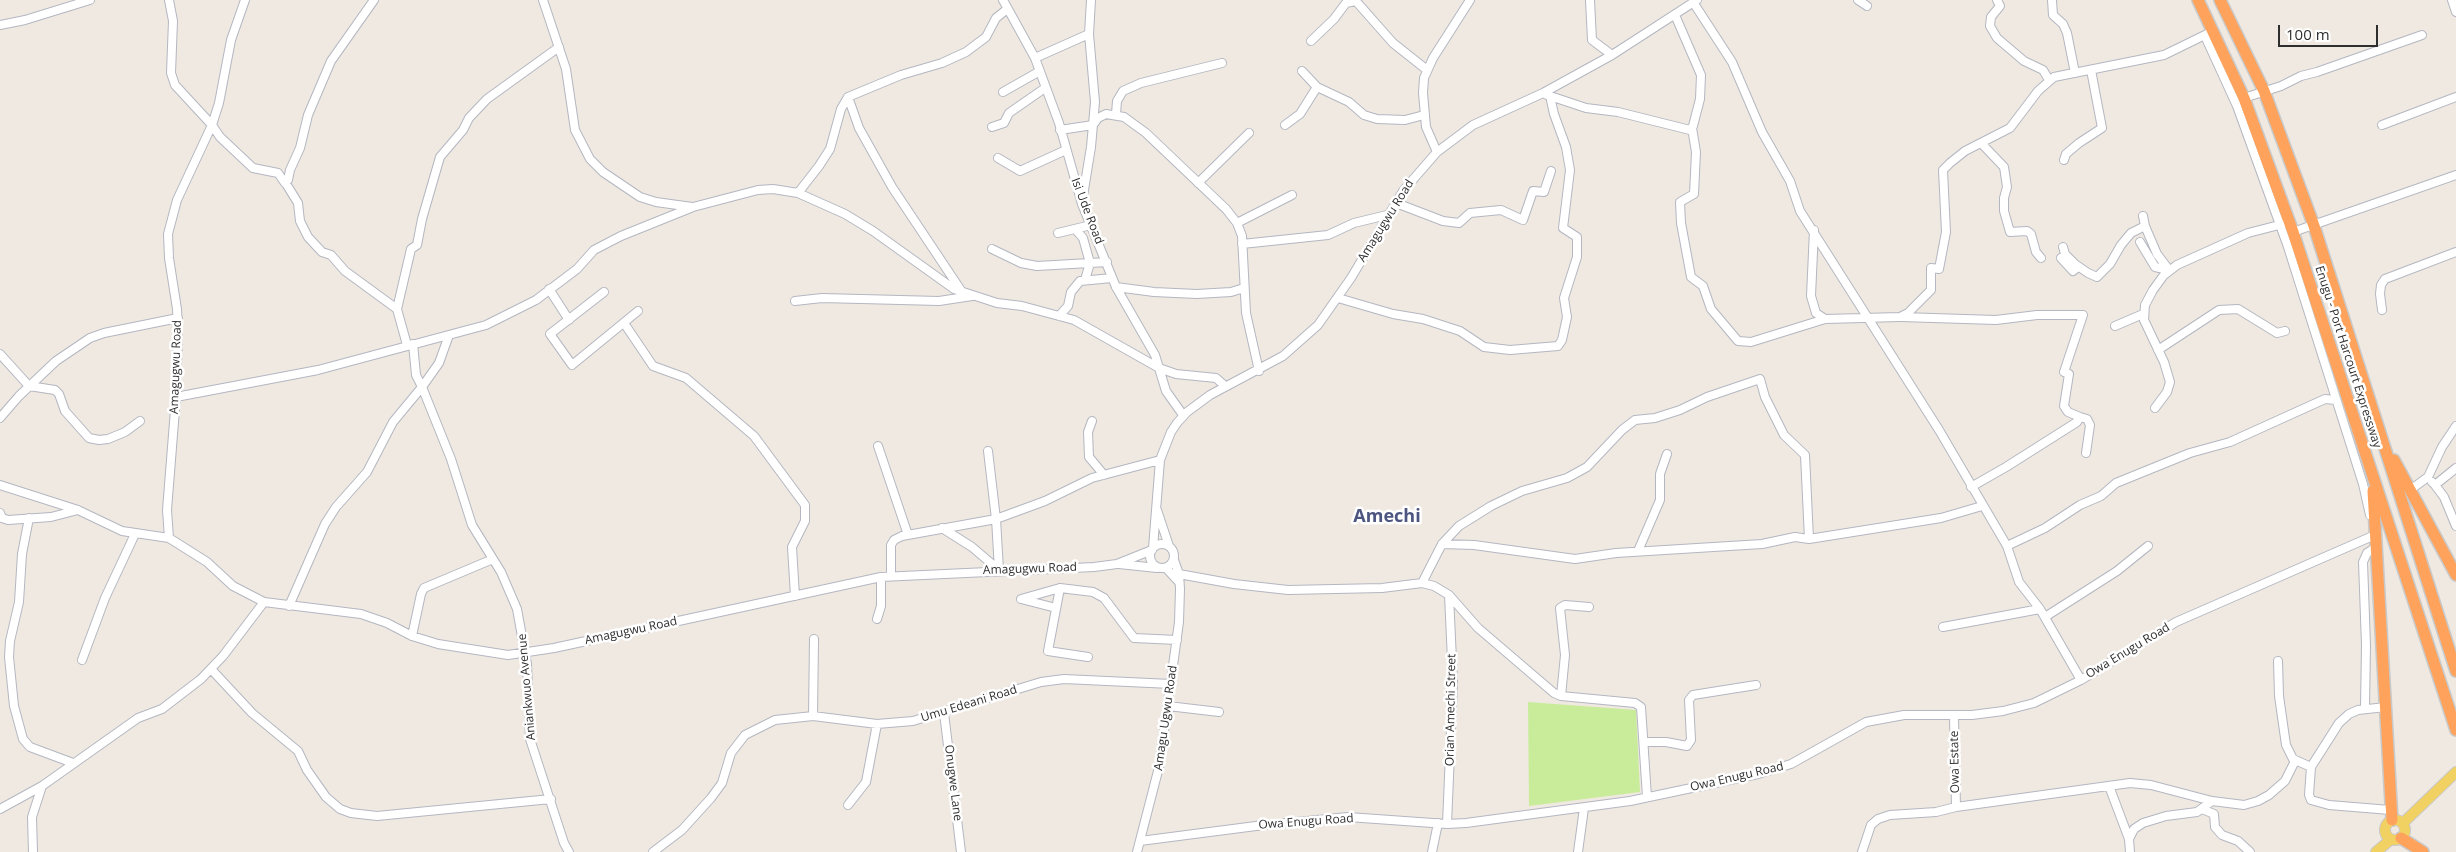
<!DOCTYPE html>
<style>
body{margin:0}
#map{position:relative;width:2456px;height:852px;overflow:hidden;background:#efe9e1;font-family:"Open Sans",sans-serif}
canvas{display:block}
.scale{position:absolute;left:2278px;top:25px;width:100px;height:22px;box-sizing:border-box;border:2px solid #2e2e2e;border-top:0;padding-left:6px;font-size:15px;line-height:18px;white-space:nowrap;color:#2e2e2e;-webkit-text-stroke:4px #fff;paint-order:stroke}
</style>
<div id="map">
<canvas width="2456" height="852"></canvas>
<div class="scale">100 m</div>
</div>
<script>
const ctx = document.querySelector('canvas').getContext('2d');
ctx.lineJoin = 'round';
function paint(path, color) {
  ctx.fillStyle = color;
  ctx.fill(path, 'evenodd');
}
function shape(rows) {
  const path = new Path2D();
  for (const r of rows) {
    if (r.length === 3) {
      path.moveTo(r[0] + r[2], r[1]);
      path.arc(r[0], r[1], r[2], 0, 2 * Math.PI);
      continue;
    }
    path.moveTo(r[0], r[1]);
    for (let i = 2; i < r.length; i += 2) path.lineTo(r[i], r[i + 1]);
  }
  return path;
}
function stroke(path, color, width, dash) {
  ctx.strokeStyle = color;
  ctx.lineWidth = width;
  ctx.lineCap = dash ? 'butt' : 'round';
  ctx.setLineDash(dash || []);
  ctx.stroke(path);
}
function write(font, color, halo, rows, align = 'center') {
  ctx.font = font + ' "Open Sans",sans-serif';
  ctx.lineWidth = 5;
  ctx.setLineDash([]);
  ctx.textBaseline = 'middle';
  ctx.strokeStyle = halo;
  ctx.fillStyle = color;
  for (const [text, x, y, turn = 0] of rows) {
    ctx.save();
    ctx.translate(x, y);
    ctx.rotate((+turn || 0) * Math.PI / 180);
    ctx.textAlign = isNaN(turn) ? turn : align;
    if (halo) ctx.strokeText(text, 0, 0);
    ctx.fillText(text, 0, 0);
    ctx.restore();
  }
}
paint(shape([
 [1528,702,1636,710,1640,792,1529,806]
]), '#c9ec9a');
const minor = shape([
 [169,0,173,21,171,73,175,85,212,125,220,137,253,168,278,173,285,183,288,180,290,170,300,148,308,115,331,61,374,0],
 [543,0,566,69,575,130,590,159,603,172,640,197,656,202,692,207],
 [1003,0,1035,58,1059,123,1082,204,1116,287,1155,355,1166,391,1183,415],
 [1355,0,1393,43,1427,70],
 [1590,0,1592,40,1612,55],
 [1858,0,1867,6],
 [1997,0,2000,6,1991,17,1990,26,1997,38,2024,61,2043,70,2049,80],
 [2052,0,2053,15,2063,24,2067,33,2075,73],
 [2452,0,2456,12],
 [1693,2,1732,62,1762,132,1790,181,1800,211,1939,430,2007,546,2019,582,2040,609,2081,680],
 [0,25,25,20,90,0],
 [2205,36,2237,106,2288,247,2363,484,2370,515],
 [1311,41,1334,19,1346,3,1356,1],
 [1035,58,1089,34],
 [1302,71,1317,87,1349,102,1364,115,1377,119,1405,120,1424,115],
 [1003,92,1040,71],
 [1547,95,1586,108,1618,112,1690,130,1693,126,1700,99,1701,75,1675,15],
 [848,97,859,128,892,187,962,292],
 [2244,98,2281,86,2301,76,2317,72,2422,35],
 [1116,114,1117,101,1123,91,1141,83,1222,63],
 [1285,125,1300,114,1317,87],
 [2382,125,2456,97],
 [992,127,1004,123,1009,113,1045,88],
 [1692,128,1696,152,1694,194,1680,202,1681,223,1691,277,1703,286,1711,309,1738,341,1751,342,1825,319,1900,317,1908,313,1931,290,1931,268,1939,269,1946,232,1943,170,1950,163,1965,151,2010,128,2038,91,2054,77,2164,55,2209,33],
 [1060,130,1093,125,1098,118,1106,114,1124,117,1146,133,1226,209,1237,223,1242,236,1246,313,1259,371],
 [1982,144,2004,167,2007,187,2004,198,2004,211,2010,232,2027,231,2031,234,2036,252,2041,258],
 [1437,152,1426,127,1423,93,1424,78,1433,58,1470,0],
 [998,158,1020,171,1066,150],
 [2064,160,2066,154,2079,143,2102,128,2091,70],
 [285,182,298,203,300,221,308,237,322,252,331,255,345,271,397,309,407,345],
 [1198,183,1249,133],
 [798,193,819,166,830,149,841,109,848,97,901,75,942,63,966,52,986,37,996,18,1006,10],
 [1082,202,1091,147,1095,102,1089,34,1091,0],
 [1396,203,1443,221,1459,223,1470,213,1501,210,1523,220,1533,191,1544,192,1551,171],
 [2143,216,2145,226,2157,254,2169,270],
 [1237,223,1292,195],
 [1076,230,1083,238,1090,263,1085,280],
 [1814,230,1811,296,1816,313,1825,319],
 [2293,232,2456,175],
 [1058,233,1091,225],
 [2140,242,2155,267,2169,270],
 [1242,244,1328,235,1354,223,1387,215],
 [2063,247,2065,254,2075,264,2088,273,2097,277,2110,264,2121,245,2131,233,2145,226],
 [992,249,1021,263,1037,266,1107,262],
 [2061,258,2073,271,2078,267],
 [1116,287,1154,292,1197,294,1231,292,1244,288],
 [549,289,569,320],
 [604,292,550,334,572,365,638,311],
 [1338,298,1393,314,1423,319,1460,331,1484,347,1510,350,1558,346,1562,340,1567,317,1564,298,1577,257,1577,237,1563,228,1570,170,1566,147,1554,114,1550,96],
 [795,301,822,298,939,301,972,296],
 [397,309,411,249,417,245,422,219,440,157,463,130,469,118,487,99,559,47],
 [2382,310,2380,294,2381,285,2385,279,2456,252],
 [1059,316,1068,306,1071,292,1080,281,1112,278],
 [1901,317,1996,320,2037,315,2083,315,2064,372,2069,374,2064,406,2068,412,2080,417,2077,422,2006,467,1971,487],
 [624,323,653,366,686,378,754,436,805,505,805,521,792,547,795,596],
 [2115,326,2143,314],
 [449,335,439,363,422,387,451,459,472,525,501,572,517,609,527,664,530,739,564,843,569,852],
 [2158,350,2219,310,2238,309,2277,333,2285,331],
 [0,354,29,386,55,390,59,394,65,411,89,438,99,440,108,439,125,432,140,421],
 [176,397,318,370,486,325,536,300,577,269,594,250,621,236,693,207,758,190,773,189,798,193,845,214,873,231,954,289,997,303,1022,306,1074,320,1159,368,1176,374,1216,378,1225,386],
 [2155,408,2167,392,2170,382,2164,362,2144,320,2145,305,2153,290,2164,275,2177,265,2248,233,2283,224],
 [2080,417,2087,419,2090,425,2086,453],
 [0,418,19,396,56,361,90,338,104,333,178,318],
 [1092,421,1088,432,1089,457,1104,475],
 [878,446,908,535],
 [988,451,996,519,999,570],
 [2432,482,2435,485,2456,468],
 [0,485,78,510,122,531,169,538,207,562,233,586,264,602,361,614,387,623,412,636,438,644,508,655,554,648,881,577,1094,567,1117,564,1152,550],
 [2435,485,2444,497,2456,526],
 [2410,490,2428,477,2442,447,2456,426],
 [1157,510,1169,546],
 [0,513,2,518,8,520,51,517,78,510],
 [29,518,22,554,19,602,10,641,9,657,14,706,23,739,30,747,73,763],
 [942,528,972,547,999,570],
 [169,538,167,510,176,397,178,331,177,309,169,258,168,234,177,200,212,125,219,103,231,40,245,0],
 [1162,556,12],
 [1442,544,1474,545,1575,559,1616,553,1762,544,1795,537,1809,539,1941,518,1982,506],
 [2007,546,2045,528,2080,505,2101,496,2116,483,2190,453,2230,442,2325,399,2336,400],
 [1153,548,1160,460,1171,432,1177,423,1187,412,1210,395,1283,356,1318,325,1351,278,1403,191,1437,152,1473,125,1543,93,1612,55,1697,0],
 [1638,551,1660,500,1660,474,1667,454],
 [1119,564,1157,568],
 [1166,568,1179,582],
 [1179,574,1234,584,1288,590,1382,588,1422,583,1434,586,1449,595,1478,628,1554,693,1561,696,1635,703,1641,707,1647,797],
 [891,576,891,545,894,540,902,536,996,519,1045,501,1092,478,1160,460],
 [1422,583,1442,544,1459,526,1491,506,1522,491,1567,478,1587,467,1622,430,1635,420,1655,418,1680,410,1707,397,1760,379,1765,397,1784,435,1805,455,1809,539],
 [289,606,325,524,336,507,367,472,393,422,422,387,416,375,413,344],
 [1056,608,1021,599,1060,588],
 [2045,617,2117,571,2148,546],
 [877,619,881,606,881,577],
 [1943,627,2040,609],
 [412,636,421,594,424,588,493,559],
 [1088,657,1048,651,1060,588,1093,592,1104,598,1134,638,1177,640],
 [82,660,105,598,135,534],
 [2278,661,2279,696,2286,745,2293,759,2311,767],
 [211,669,252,713,298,751,307,770,326,797,340,809,351,813,377,816,551,799],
 [1561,696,1565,655,1560,608,1565,605,1589,607],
 [1168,706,1219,712],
 [2386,707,2358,710,2349,714,2339,723,2311,767,2309,795,2311,800,2329,805,2390,810],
 [2365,708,2366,645,2363,562,2367,553,2376,547],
 [944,713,961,852],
 [813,716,814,639],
 [1954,717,1956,807],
 [1645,742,1666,742,1687,746,1691,740,1689,700,1693,695,1756,685],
 [2109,786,2129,839,2130,852],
 [848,805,866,782,877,724],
 [0,809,42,786,138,718,162,709,201,679,223,656,264,602],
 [2202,809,2214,814,2215,827,2222,835,2238,841,2250,852],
 [1447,824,1453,682,1449,595],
 [2129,839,2134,829,2143,823,2166,816,2197,812,2212,801,2244,805,2258,801,2269,795,2285,781,2295,761],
 [1140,841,1256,826,1348,817,1447,824,1466,823,1630,801,1758,774,1791,764,1866,722,1904,715,1972,715,2003,711,2034,703,2081,680,2176,622,2375,535,2374,531],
 [33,852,32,817,42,786],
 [653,852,682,830,711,798,722,783,731,753,745,735,775,720,813,716,877,724,913,721,1041,682,1064,679,1171,684],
 [1137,852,1159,767,1179,622,1180,589,1179,574,1174,560],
 [1432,852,1438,823],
 [1578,852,1584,808],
 [1862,852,1871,825,1878,819,1890,815,1936,812,1956,807,2130,783,2151,785,2212,801]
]);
const major = shape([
 [2395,830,10],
 [2403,823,2456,772],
 [2376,852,2390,840]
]);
const highway = shape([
 [2198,0,2244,98,2293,232,2456,730],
 [2220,0,2264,91,2314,226,2456,671],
 [2394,460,2456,575],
 [2373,491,2392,820],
 [2401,838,2423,852]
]);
stroke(minor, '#b4b7c1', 10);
stroke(major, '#c9c9c9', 12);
stroke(highway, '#c9c9c9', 14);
stroke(minor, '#fff', 8);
stroke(major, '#f2d163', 10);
stroke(highway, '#ffa35c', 11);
write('12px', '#2e2e2e', '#fff', [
 ["Isi Ude Road",1087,211,69],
 ["Amagugwu Road",1386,221,-58],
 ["Enugu - Port Harcourt Expressway",2348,357,72],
 ["Amagugwu Road",176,367,-88],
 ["Amagugwu Road",1030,569,-2],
 ["Amagugwu Road",631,631,-12],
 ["Owa Enugu Road",2128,651,-31],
 ["Aniankwuo Avenue",527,687,-95],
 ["Umu Edeani Road",969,704,-17],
 ["Orian Amechi Street",1451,710,-89],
 ["Amagu Ugwu Road",1166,718,-82],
 ["Owa Estate",1955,762,-91],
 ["Owa Enugu Road",1737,777,-13],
 ["Onugwe Lane",953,783,83],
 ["Owa Enugu Road",1306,822,-4]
]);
write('bold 18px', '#4d5680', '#fff', [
 ["Amechi",1387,517]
]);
</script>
